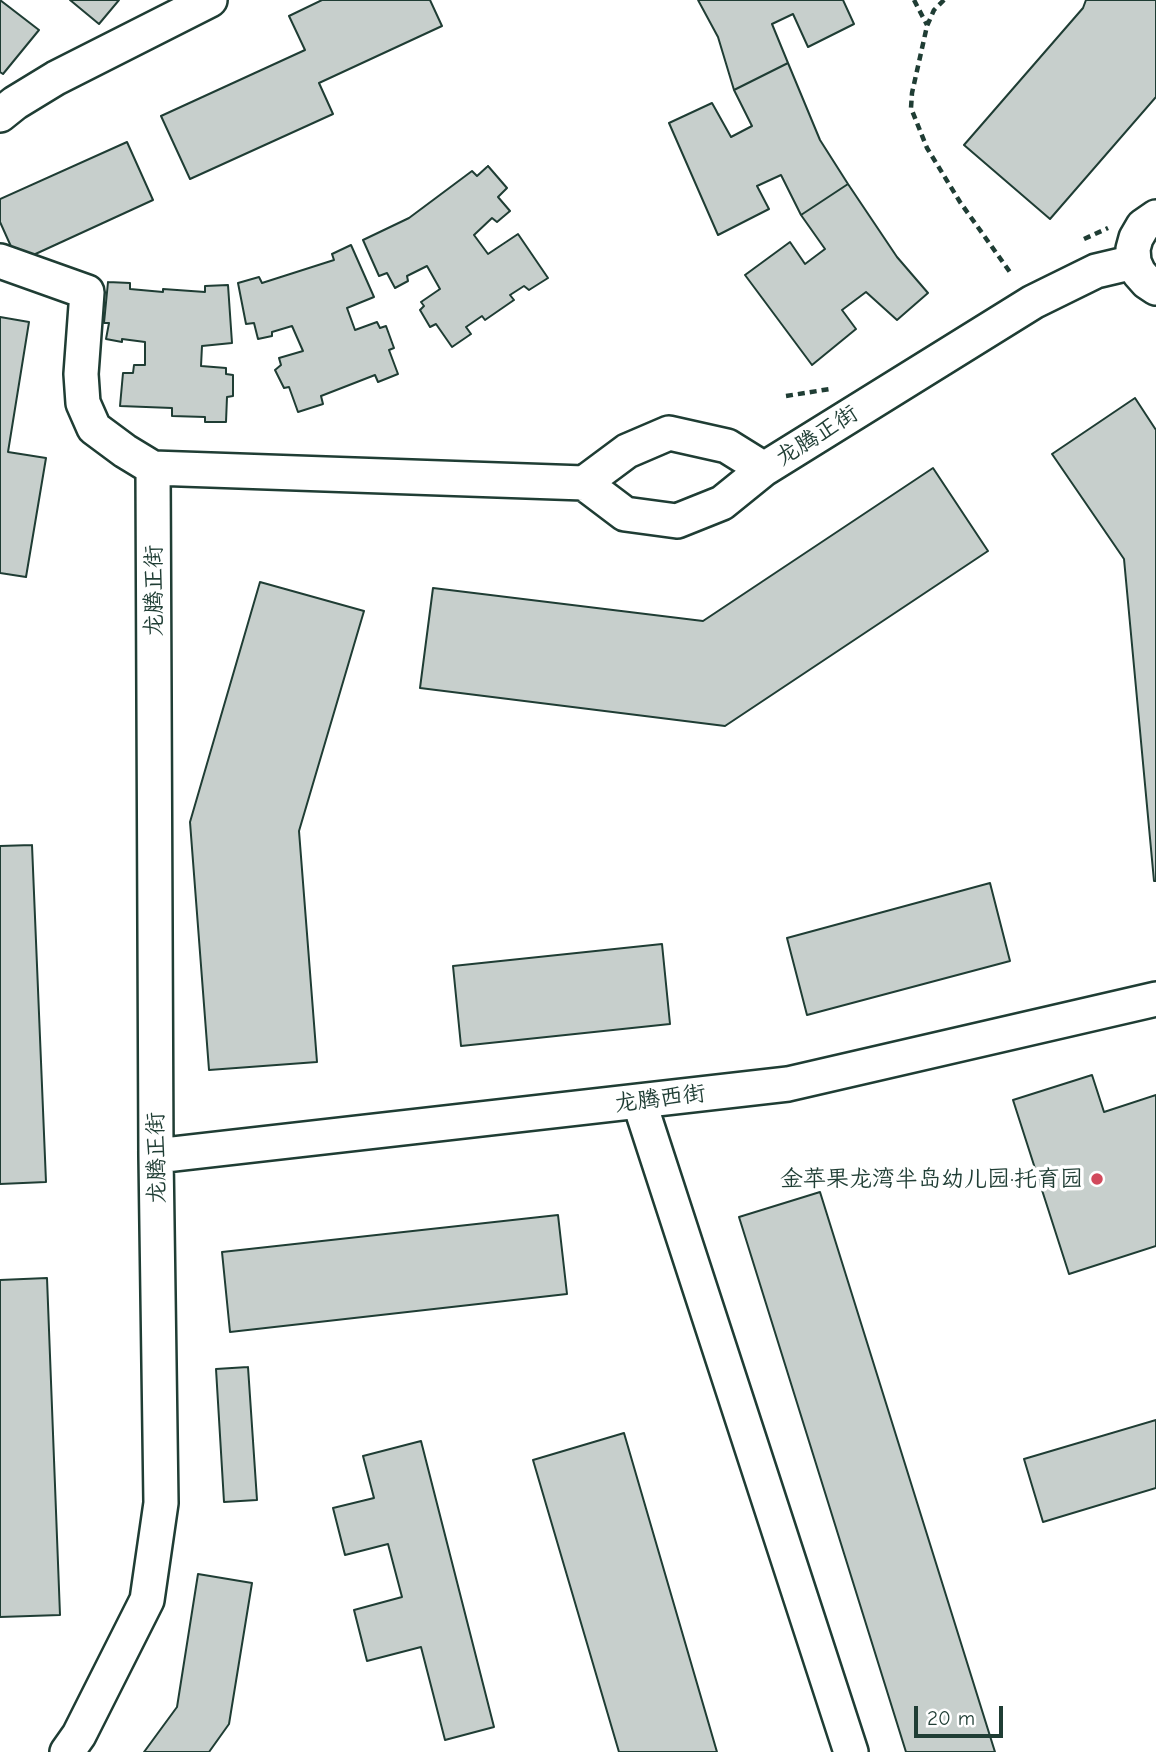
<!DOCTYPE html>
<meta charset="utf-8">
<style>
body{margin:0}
#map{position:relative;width:1156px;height:1752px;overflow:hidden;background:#fff;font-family:"Comic Neue",sans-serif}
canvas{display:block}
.scale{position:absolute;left:914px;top:1706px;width:89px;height:32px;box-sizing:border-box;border:4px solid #1f3d34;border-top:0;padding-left:9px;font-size:21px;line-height:24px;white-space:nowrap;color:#1f3d34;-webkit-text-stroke:5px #fff;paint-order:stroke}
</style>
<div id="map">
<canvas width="1156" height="1752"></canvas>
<div class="scale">20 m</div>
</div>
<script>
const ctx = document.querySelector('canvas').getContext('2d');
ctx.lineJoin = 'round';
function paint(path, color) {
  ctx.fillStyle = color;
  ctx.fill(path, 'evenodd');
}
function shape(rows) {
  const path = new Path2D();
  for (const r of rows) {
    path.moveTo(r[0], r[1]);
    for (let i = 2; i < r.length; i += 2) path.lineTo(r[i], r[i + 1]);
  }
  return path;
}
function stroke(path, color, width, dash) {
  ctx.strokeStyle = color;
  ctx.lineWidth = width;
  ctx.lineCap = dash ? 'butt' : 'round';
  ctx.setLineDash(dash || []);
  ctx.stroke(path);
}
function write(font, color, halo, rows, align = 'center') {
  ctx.font = font + ' "Comic Neue","LXGW WenKai TC",sans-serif';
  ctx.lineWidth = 7;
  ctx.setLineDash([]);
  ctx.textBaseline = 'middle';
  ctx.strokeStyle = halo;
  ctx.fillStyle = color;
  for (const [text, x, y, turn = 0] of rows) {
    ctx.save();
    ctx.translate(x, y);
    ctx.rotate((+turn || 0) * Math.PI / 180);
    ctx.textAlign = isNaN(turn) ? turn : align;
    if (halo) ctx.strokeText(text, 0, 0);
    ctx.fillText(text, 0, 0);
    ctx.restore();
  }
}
const building = shape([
 [0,0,39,30,3,74,0,72,0,0],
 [70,0,119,0,99,24,70,0],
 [322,0,430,0,442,26,319,83,333,114,190,179,161,116,305,50,289,16,322,0],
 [698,0,843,0,854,24,808,47,793,14,772,24,788,63,734,90,718,37,698,0],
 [1086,0,1156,0,1156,97,1050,219,964,145,1083,8,1086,0],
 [788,63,820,140,848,184,801,215,781,175,757,186,769,209,718,235,669,123,712,103,731,137,752,126,734,90,788,63],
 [127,142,153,200,18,262,0,222,0,199,127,142],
 [488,166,507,188,498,197,510,211,497,222,492,218,474,235,488,254,518,234,548,278,529,290,524,286,510,295,514,300,485,320,482,316,466,327,471,334,452,347,436,324,430,327,420,310,424,306,421,302,440,289,427,266,407,276,408,281,395,288,387,273,379,276,363,240,409,218,472,171,477,176,488,166],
 [848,184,897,257,928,293,897,320,866,292,842,310,856,329,812,365,745,275,790,242,805,264,825,249,801,215,848,184],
 [351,245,374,297,347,308,355,330,377,322,380,328,386,326,394,348,389,350,398,374,378,382,375,375,321,396,323,404,298,412,289,387,284,388,275,370,281,365,279,358,303,351,292,326,272,332,272,336,258,339,254,323,246,324,238,283,259,277,262,283,334,260,332,254,351,245],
 [108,282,130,283,130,289,163,292,163,289,205,292,205,286,228,285,232,343,202,346,201,366,226,368,226,374,233,375,233,396,227,397,226,422,205,422,205,417,172,416,172,408,120,406,123,373,133,373,134,365,145,365,145,342,122,339,122,342,106,339,109,323,104,323,108,282],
 [0,317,29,322,8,452,46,458,26,577,0,573,0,317],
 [1135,398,1156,430,1156,881,1154,881,1124,559,1052,454,1135,398],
 [933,468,988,551,725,726,420,688,433,588,703,621,933,468],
 [260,582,364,611,299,831,317,1062,209,1070,190,822,260,582],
 [32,845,46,1182,0,1184,0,846,32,845],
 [990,883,1010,961,807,1015,787,938,990,883],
 [662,944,670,1024,461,1046,453,966,662,944],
 [1092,1075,1104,1112,1156,1095,1156,1246,1069,1274,1013,1100,1092,1075],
 [820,1192,995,1752,906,1752,739,1217,820,1192],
 [558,1215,567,1294,230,1332,222,1252,558,1215],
 [47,1278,60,1615,0,1617,0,1280,47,1278],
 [248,1367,257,1500,224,1502,216,1369,248,1367],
 [1156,1420,1156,1488,1043,1522,1024,1459,1156,1420],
 [624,1433,717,1752,619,1752,533,1460,624,1433],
 [421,1441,494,1727,445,1740,421,1647,367,1661,354,1610,402,1597,388,1544,345,1555,333,1508,374,1498,363,1456,421,1441],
 [198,1574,252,1583,229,1724,209,1752,144,1752,177,1707,198,1574]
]);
paint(building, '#c7cfcc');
stroke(building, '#1f3d34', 2);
const minor = shape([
 [0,115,15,103,56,78,210,0],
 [1156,217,1143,226,1136,238,1133,249,1134,262,1139,273,1147,282,1156,288],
 [0,261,87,292,81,374,83,403,94,428,125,451,153,468],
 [584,483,625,514,677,521,722,503,764,469],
 [639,1101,851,1752],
 [156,1156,788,1084,1156,999],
 [67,1752,79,1735,147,1600,161,1503,156,1156,153,468,584,483,627,451,669,433,727,446,764,469,1033,302,1096,271,1134,262]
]);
stroke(minor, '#1f3d34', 38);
stroke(shape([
 [914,0,927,25],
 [944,0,934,10,927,26,912,93,911,108,927,148,960,202,1012,275],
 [1084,239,1108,228],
 [786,396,830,389]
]), '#1f3d34', 4.5, [7, 5]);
stroke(minor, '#fff', 33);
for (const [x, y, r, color] of [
 [1097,1179,7,"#d1495b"]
]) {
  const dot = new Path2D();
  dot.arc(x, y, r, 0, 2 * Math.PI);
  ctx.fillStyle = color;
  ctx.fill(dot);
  stroke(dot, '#fff', 2.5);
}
write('23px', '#1f3d34', '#fff', [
 ["龙腾正街",817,436,-32],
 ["龙腾正街",154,591,-90],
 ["龙腾西街",660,1099,-7],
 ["龙腾正街",157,1158,-91]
]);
write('23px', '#1f3d34', '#fff', [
 ["金苹果龙湾半岛幼儿园·托育园",1083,1179]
], 'right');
</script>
